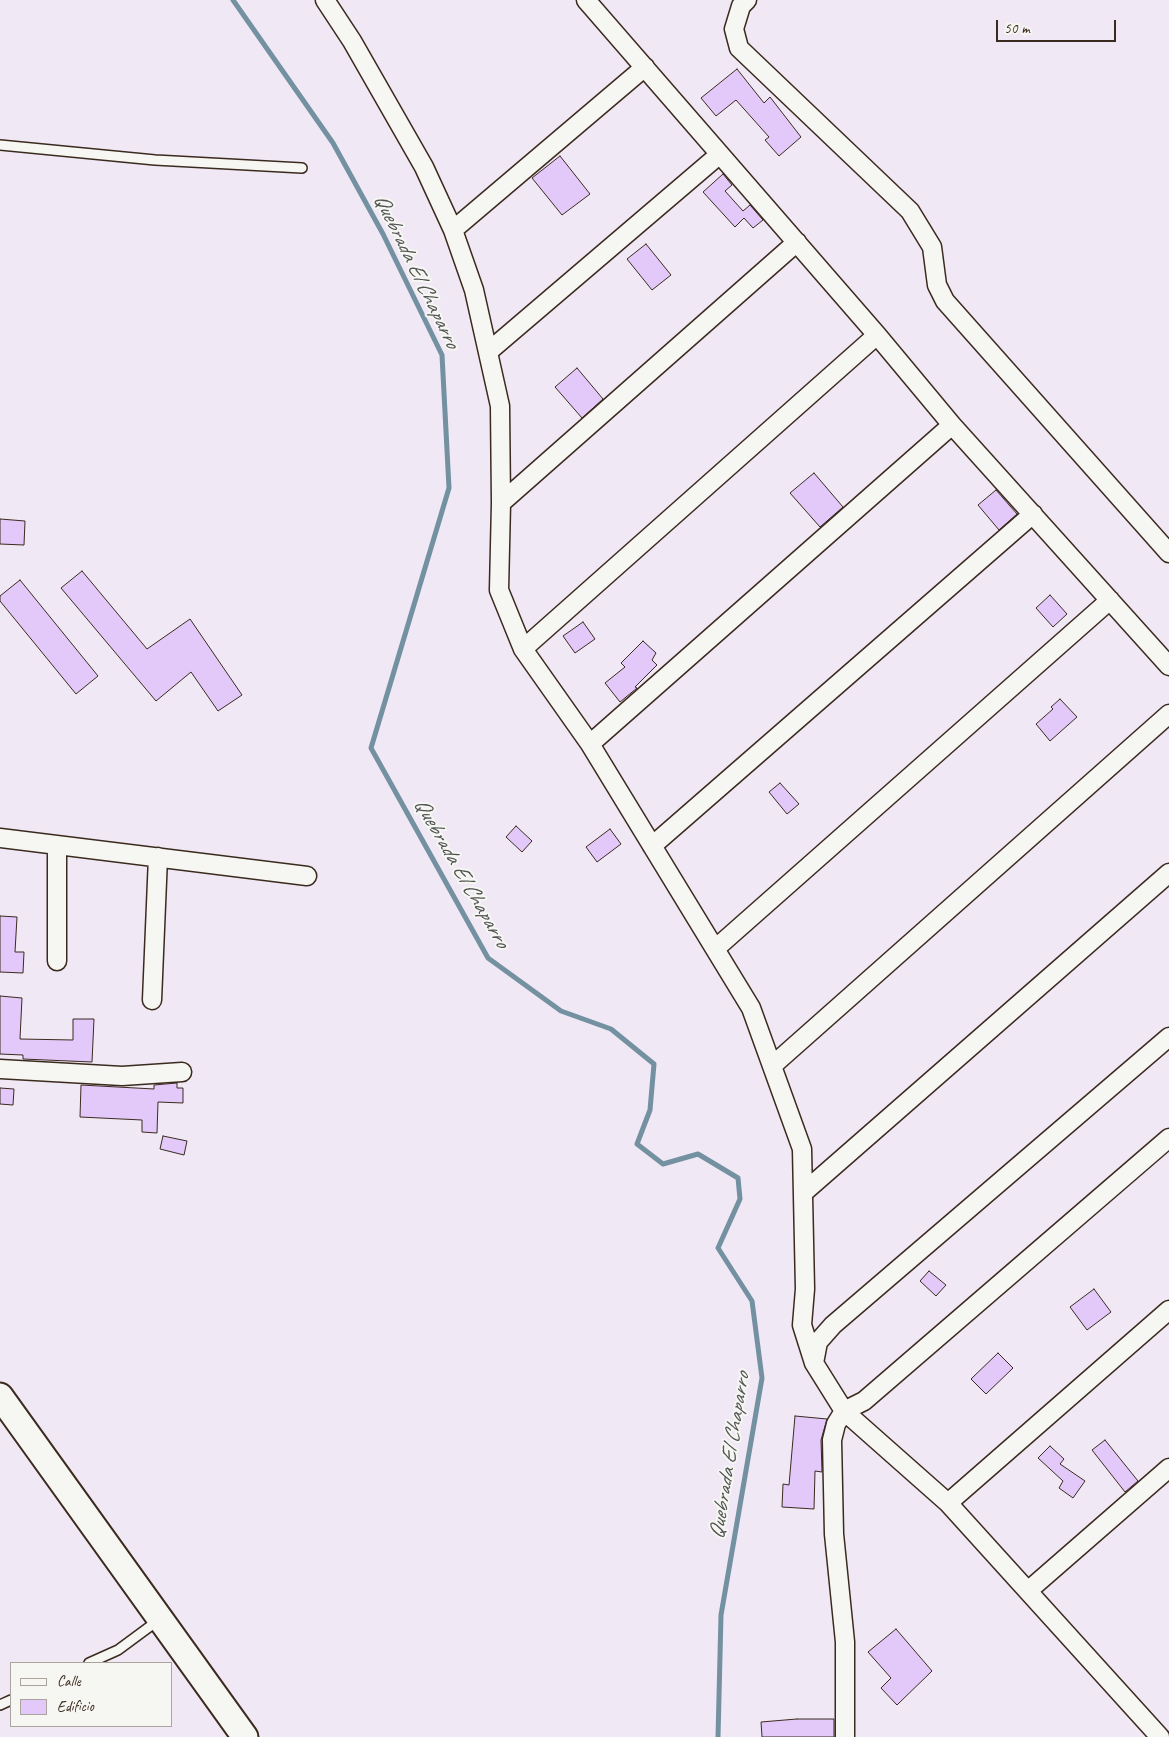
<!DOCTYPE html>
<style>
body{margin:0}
#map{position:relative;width:1169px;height:1737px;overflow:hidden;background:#f0e8f4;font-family:Caveat,sans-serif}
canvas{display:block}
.legend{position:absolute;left:10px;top:1662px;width:162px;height:65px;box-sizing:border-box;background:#f6f6f2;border:1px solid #aba49d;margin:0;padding:6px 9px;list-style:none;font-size:15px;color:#3b2a1e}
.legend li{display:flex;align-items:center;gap:10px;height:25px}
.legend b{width:25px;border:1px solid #aba49d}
.scale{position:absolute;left:996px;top:20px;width:120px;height:22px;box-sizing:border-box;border:2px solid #3b2a1e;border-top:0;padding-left:6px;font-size:15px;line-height:18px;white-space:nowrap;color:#3b2a1e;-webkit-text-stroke:4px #f6f6f2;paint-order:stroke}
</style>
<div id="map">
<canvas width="1169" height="1737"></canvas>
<ul class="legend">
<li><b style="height:6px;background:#f6f6f2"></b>Calle</li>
<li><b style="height:14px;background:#e2c9f9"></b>Edificio</li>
</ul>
<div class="scale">50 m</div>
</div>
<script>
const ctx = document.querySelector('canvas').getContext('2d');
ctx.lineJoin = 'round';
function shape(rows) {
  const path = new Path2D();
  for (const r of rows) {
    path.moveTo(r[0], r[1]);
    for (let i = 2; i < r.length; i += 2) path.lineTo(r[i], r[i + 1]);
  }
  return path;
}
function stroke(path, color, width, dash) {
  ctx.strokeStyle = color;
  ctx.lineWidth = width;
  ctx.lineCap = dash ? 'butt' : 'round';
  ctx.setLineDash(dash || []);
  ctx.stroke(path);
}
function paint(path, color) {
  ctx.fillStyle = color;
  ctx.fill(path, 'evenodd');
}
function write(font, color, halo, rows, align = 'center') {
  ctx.font = font + ' Caveat,sans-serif';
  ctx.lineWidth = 4;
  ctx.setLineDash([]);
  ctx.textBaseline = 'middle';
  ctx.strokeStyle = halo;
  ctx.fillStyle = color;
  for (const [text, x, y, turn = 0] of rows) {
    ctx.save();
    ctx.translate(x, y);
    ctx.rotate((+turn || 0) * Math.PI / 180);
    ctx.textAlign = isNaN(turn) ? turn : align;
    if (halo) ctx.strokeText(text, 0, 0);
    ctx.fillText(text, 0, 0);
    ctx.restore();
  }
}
stroke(shape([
 [233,0,333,143,383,234,442,355,449,488,371,748,488,958,561,1011,611,1029,654,1064,650,1110,637,1144,663,1164,698,1154,738,1178,740,1199,718,1248,752,1301,762,1378,721,1615,718,1737]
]), '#7391a1', 5);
const building = shape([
 [737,69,764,103,770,97,801,137,779,156,765,140,769,137,736,100,716,116,701,98,737,69],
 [560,156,590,194,562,215,532,178,560,156],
 [723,174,732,185,725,191,743,211,750,205,763,220,753,228,744,218,735,227,703,192,723,174],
 [646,244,671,275,652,290,627,259,646,244],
 [577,368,603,399,582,418,555,387,577,368],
 [814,473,843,507,820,527,790,493,814,473],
 [996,490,1017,514,999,530,978,505,996,490],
 [0,519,25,521,24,545,0,544,0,519],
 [82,571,147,649,190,619,242,695,218,711,191,672,156,701,61,588,82,571],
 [20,580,98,676,76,694,0,601,0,596,20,580],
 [1050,595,1067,614,1053,627,1036,608,1050,595],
 [583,622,595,639,575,653,563,636,583,622],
 [643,641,656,653,652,660,657,665,635,687,637,688,620,702,605,683,625,667,621,663,643,641],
 [1060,699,1077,717,1050,741,1036,724,1053,709,1051,707,1060,699],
 [780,783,799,804,787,814,769,792,780,783],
 [516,826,532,841,522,852,506,837,516,826],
 [610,829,621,844,597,862,586,847,610,829],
 [0,916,17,917,15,952,24,952,23,973,0,972,0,916],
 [0,996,22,998,20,1039,73,1040,73,1019,94,1019,92,1062,23,1059,23,1055,0,1054,0,996],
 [177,1083,177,1088,183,1088,183,1103,158,1102,157,1133,142,1132,142,1120,80,1117,81,1085,154,1089,154,1085,177,1083],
 [0,1088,14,1089,13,1105,0,1104,0,1088],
 [163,1136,187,1141,184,1155,160,1149,163,1136],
 [929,1271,946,1285,936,1296,920,1281,929,1271],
 [1094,1289,1111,1312,1087,1330,1070,1307,1094,1289],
 [998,1353,1013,1368,986,1394,971,1379,998,1353],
 [795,1416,827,1419,821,1440,822,1472,815,1471,814,1509,782,1507,783,1484,789,1485,795,1416],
 [1105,1440,1138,1481,1125,1492,1092,1450,1105,1440],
 [1050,1446,1064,1459,1060,1464,1085,1481,1073,1498,1059,1488,1063,1481,1038,1458,1050,1446],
 [896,1629,932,1671,897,1705,881,1688,891,1678,868,1652,896,1629],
 [797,1719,834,1719,834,1737,762,1737,761,1722,797,1719]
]);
paint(building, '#e2c9f9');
stroke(building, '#3b2a1e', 1);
const service = shape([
 [0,145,155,160,302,168],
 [89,1663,118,1650,160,1619],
 [0,1705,11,1700]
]);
const minor = shape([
 [325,0,352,41,424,167,453,230,474,290,500,406,501,503,499,590,523,649,590,744,751,1008,802,1149,805,1289,802,1325,814,1363,844,1411,836,1424,832,1440,834,1534,845,1642,845,1737],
 [586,0,877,335,952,425,1169,666],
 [747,0,741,6,734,29,739,48,910,211,932,247,937,285,945,301,1169,553],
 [453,230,645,67],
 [488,352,720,154],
 [501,503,797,242],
 [523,649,877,335],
 [590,744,952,425],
 [0,838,307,876],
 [652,846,1033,514],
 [715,949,1110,600],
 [57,961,57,847],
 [152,1000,158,857],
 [772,1066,1169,714],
 [0,1069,122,1076,182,1072],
 [803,1193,1169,873],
 [814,1363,818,1342,833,1325,1169,1037],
 [948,1503,1169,1310],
 [1029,1590,1169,1468],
 [1160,1737,948,1503,844,1411,864,1401,1169,1138]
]);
const secondary = shape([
 [0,1396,245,1737]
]);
stroke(service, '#3b2a1e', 12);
stroke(minor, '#3b2a1e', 21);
stroke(secondary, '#3b2a1e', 29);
stroke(service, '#f6f6f2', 9);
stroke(minor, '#f6f6f2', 18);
stroke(secondary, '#f6f6f2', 25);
write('italic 22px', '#525555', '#f6f6f2', [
 ["Quebrada El Chaparro",416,271,64],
 ["Quebrada El Chaparro",461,873,60],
 ["Quebrada El Chaparro",730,1456,-81]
]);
</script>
